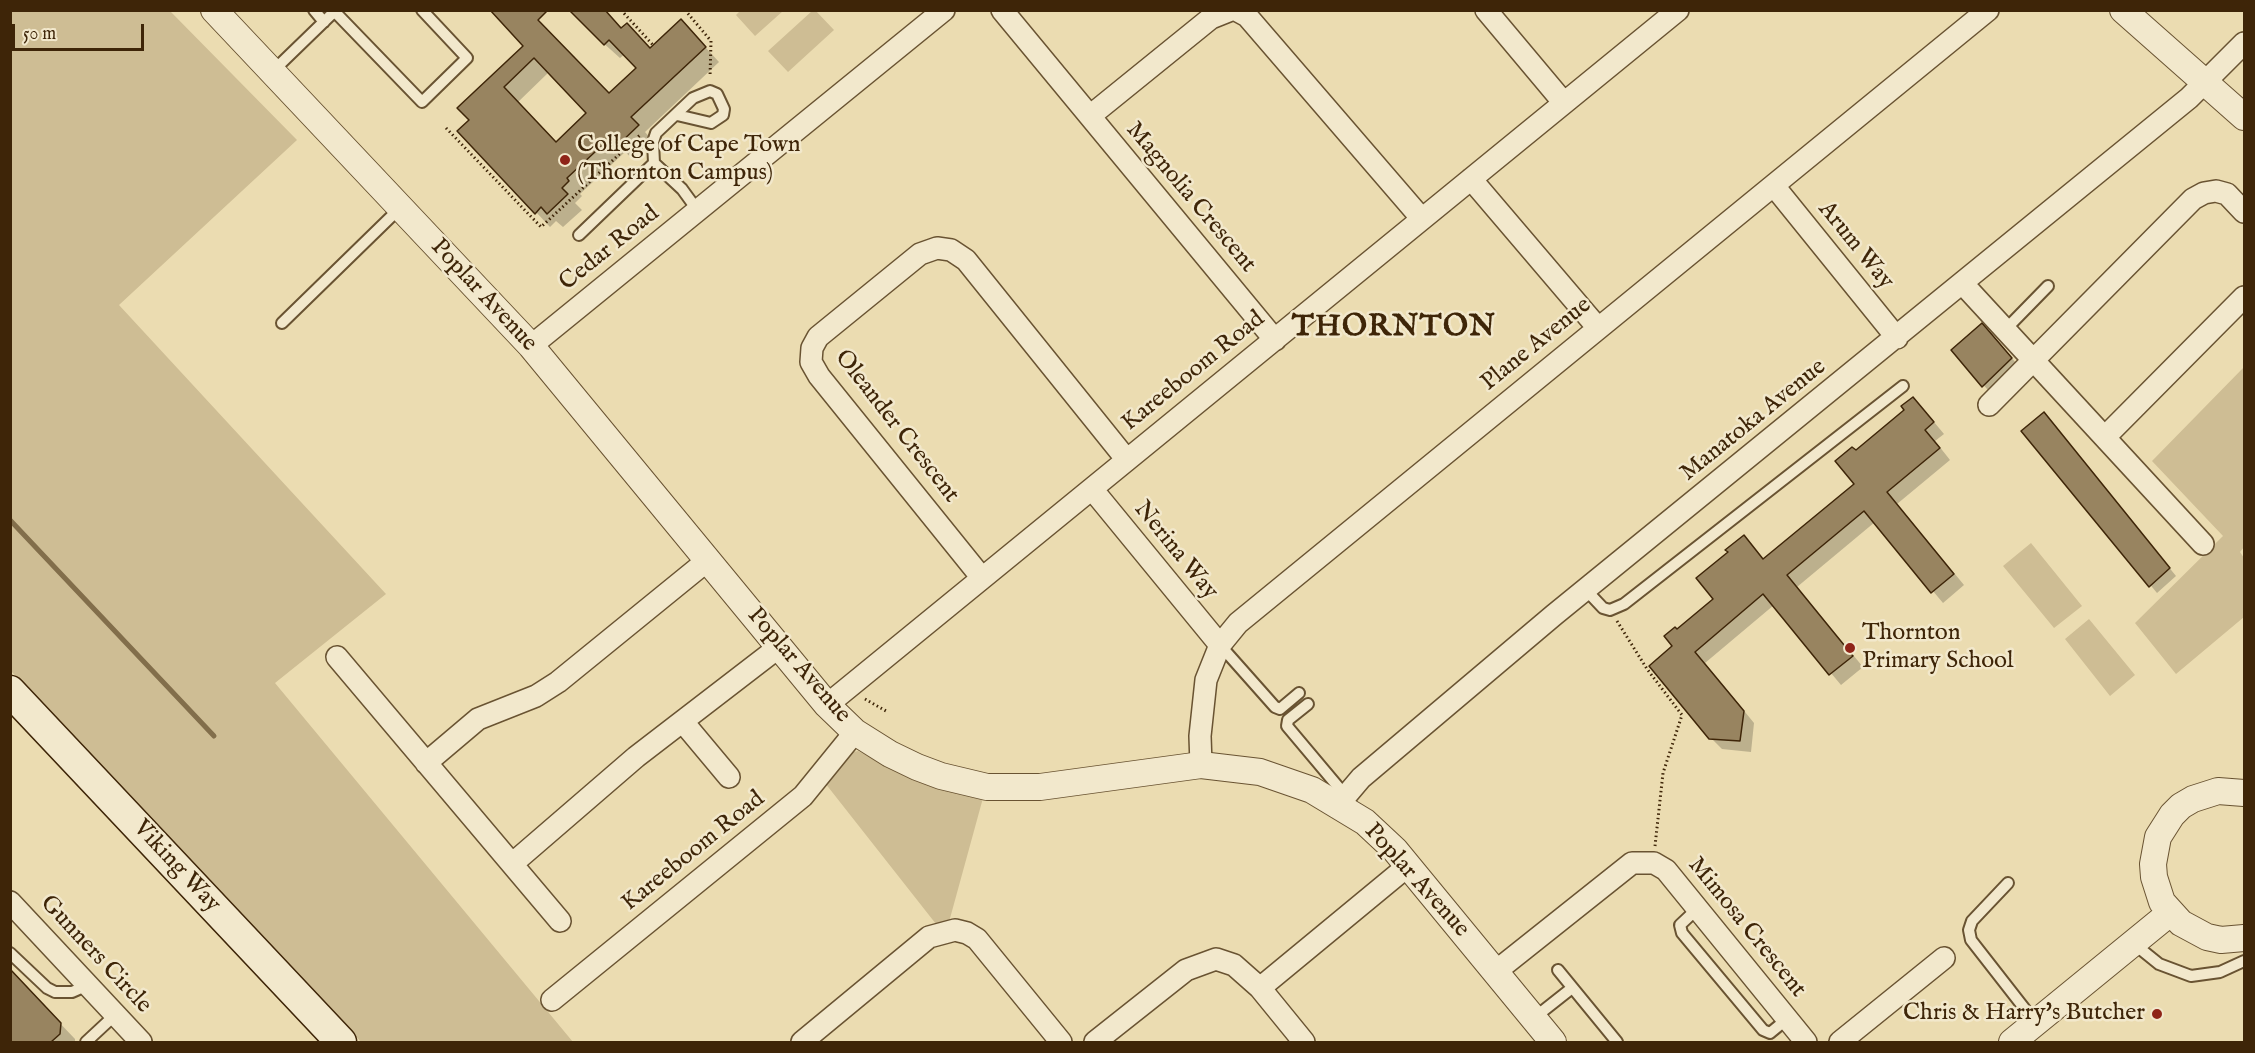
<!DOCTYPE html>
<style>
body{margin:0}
#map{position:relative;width:2255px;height:1053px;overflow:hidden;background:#ebdcb1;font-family:"IM FELL English",serif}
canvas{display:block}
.frame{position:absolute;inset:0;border:12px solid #3e2508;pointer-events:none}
.scale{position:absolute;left:12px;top:24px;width:132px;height:27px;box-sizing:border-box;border:3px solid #3e2508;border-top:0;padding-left:8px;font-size:18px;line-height:21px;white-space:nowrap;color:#3e2508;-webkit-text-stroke:4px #f2e8cc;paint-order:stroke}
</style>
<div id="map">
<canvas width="2255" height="1053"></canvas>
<div class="frame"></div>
<div class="scale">50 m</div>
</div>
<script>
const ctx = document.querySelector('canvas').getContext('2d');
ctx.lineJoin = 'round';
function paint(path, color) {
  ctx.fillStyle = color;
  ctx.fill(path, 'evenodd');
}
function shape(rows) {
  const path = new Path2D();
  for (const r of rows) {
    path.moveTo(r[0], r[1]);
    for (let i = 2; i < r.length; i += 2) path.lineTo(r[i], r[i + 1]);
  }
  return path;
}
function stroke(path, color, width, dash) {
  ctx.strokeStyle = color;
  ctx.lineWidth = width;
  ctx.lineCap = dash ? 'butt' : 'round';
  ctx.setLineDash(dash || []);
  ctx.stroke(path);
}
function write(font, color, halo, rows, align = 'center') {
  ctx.font = font + ' "IM FELL English",serif';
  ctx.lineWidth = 5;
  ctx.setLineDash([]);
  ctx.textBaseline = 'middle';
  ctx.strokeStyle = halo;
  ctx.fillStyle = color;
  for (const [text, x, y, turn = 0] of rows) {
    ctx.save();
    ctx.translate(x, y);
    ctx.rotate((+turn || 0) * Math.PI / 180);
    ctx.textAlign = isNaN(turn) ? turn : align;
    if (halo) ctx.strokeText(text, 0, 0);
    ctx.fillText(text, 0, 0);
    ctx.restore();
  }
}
paint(shape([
 [11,11,170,11,297,140,119,305,386,594,275,683,573,1042,361,1042,11,671],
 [740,11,740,10,783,11,755,36,736,15],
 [812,11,816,11,834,30,788,72,768,51],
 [2244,367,2244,547,2240,552,2244,558,2244,617,2176,674,2135,623,2223,536,2152,461],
 [2031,543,2082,606,2054,628,2003,566],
 [2089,619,2135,675,2110,696,2065,639],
 [858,751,918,781,983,798,949,922,936,924,825,783,848,753]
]), '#cebd94');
paint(shape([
 [622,29,651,49,695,36,719,62,645,132,653,141,633,159,625,152,580,194,582,196,575,203,582,210,563,227,556,221,550,227,536,212,471,120,525,46,610,95,638,68,625,54,620,58,591,32],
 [549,72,588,113,556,144,517,103],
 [1993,336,2022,370,1994,397,1953,350],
 [1924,410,1944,434,1935,441,1950,460,1897,504,1964,585,1943,603,1875,522,1797,587,1863,667,1841,685,1774,605,1705,663,1754,723,1751,752,1722,749,1711,738,1674,647,1677,631,1716,600,1730,553,1743,537,1764,560,1856,484,1856,452],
 [2051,421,2176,576,2157,593,2023,431],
 [10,971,75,1039,75,1042,10,1042]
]), '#0003');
stroke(shape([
 [10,520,214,736]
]), '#826e4b', 5);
const building = shape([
 [490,10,548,10,538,20,609,93,636,68,609,40,604,45,569,10,605,10,621,28,627,23,650,48,681,19,706,47,631,117,639,125,617,146,610,138,567,178,569,181,562,188,568,194,547,214,541,207,535,214,457,131,469,120,457,108,523,46,490,10],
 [534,58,586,113,556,142,504,87,534,58],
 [1982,323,2012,358,1982,387,1951,350,1982,323],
 [1913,397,1934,422,1925,430,1940,448,1887,492,1954,574,1931,593,1864,511,1787,575,1853,656,1829,675,1763,594,1695,652,1744,711,1740,741,1709,739,1649,666,1672,646,1664,636,1675,627,1677,629,1713,599,1696,578,1728,552,1725,550,1744,535,1763,559,1854,484,1835,461,1852,447,1856,450,1904,410,1901,406,1913,397],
 [2044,412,2170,568,2149,587,2021,431,2044,412],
 [10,969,61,1023,60,1034,51,1042,10,1042,10,969]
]);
paint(building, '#988460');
stroke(building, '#3e2508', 1.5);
const service = shape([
 [314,10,324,22],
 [335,12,422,102,467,58,422,10],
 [272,72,336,10],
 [654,163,653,142,656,133,693,98,710,91,717,94,724,109,723,115,711,123,677,115],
 [579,235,654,163,682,189,698,211],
 [282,323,400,208],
 [2006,329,2048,286],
 [1586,590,1603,608,1610,610,1624,604,1903,386],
 [1220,645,1275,707,1280,709,1299,693],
 [1308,704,1288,720,1287,726,1345,795],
 [2008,883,1972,921,1969,930,1971,940,2035,1022],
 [1697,909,1680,925,1682,933,1763,1030,1770,1033,1787,1019],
 [2133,943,2159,964,2191,976,2220,972,2244,961],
 [10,953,47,988,55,992,72,992,88,985],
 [1558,970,1617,1042],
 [1534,1018,1572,988],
 [86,1042,115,1015]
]);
const minor = shape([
 [1002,10,1275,340],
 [1236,10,1247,16,1422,219],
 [1486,10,1564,103],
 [1090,116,1211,18,1231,10],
 [1471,179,1598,328],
 [1774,186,1897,338],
 [1963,284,2203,544],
 [531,346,944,10],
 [1989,405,2193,199,2204,193,2216,191,2227,194,2244,212],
 [2106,436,2244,297],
 [1092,489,1220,645],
 [982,578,819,376,811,362,812,348,818,337,920,254,937,248,951,250,966,260,1127,460],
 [337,657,560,921],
 [827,705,1678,10],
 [683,722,729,777],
 [426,763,478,719,536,696,558,682,708,560],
 [1201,765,1200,736,1206,680,1220,645,1238,623,1988,10],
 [1339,804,1361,778,1554,615,2189,98,2244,43],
 [512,864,636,757,779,647],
 [10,902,141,1042],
 [1495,972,1632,863,1654,863,1666,870,1806,1042],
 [1260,988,1409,865],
 [552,1000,803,796,855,732],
 [802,1042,929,937,955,930,967,933,977,939,1061,1042],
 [1095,1042,1186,970,1216,959,1234,965,1260,988,1304,1042],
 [1840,1042,1944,958]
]);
const tertiary = shape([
 [214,10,531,346,827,705,855,732,890,754,917,767,941,776,987,787,1040,787,1201,765,1260,772,1312,790,1365,822,1395,850,1553,1042],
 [2123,10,2244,117],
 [2244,793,2218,791,2193,799,2181,806,2172,815,2158,837,2153,864,2154,877,2162,902,2181,923,2207,937,2221,940,2244,938],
 [2012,1042,2170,913]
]);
const secondary = shape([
 [10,691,341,1042]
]);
stroke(service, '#695332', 14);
stroke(minor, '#695332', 24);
stroke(tertiary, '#695332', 28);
stroke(secondary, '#3e2508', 33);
stroke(shape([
 [621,10,653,45],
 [685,10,711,41,710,77],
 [446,128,541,227,641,134],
 [1617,621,1647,669,1682,715,1663,773,1655,846],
 [865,699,886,711]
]), '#3e2508', 3, [1.5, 3]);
stroke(service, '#f2e8cc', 10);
stroke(minor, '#f2e8cc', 21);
stroke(tertiary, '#f2e8cc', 26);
stroke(secondary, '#f2e8cc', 30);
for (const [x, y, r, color] of [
 [565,160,6,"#8f2418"],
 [1850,648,6,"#8f2418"],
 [2157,1014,6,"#8f2418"]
]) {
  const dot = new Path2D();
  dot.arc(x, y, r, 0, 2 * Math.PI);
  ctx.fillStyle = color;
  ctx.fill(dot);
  stroke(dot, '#f2e8cc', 2);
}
write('24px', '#3e2508', '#f2e8cc', [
 ["College of Cape Town",577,146],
 ["(Thornton Campus)",577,174],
 ["Thornton",1862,634],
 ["Primary School",1862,662],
 ["Chris & Harry's Butcher",2145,1014,"right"]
], 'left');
write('24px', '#3e2508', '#f2e8cc', [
 ["Magnolia Crescent",1190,198,50],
 ["Arum Way",1855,246,51],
 ["Cedar Road",610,249,-39],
 ["Poplar Avenue",483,296,47],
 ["Plane Avenue",1537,345,-39],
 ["Kareeboom Road",1194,372,-39],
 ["Manatoka Avenue",1754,421,-39],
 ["Oleander Crescent",896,427,52],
 ["Nerina Way",1175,551,51],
 ["Poplar Avenue",798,666,49],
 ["Kareeboom Road",694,852,-39],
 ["Viking Way",176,867,47],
 ["Poplar Avenue",1416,881,48],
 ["Mimosa Crescent",1746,928,51],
 ["Gunners Circle",95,955,47]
]);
ctx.letterSpacing = '1.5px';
write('bold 30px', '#3e2508', '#f2e8cc', [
 ["THORNTON",1394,329]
]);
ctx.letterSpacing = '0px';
</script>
